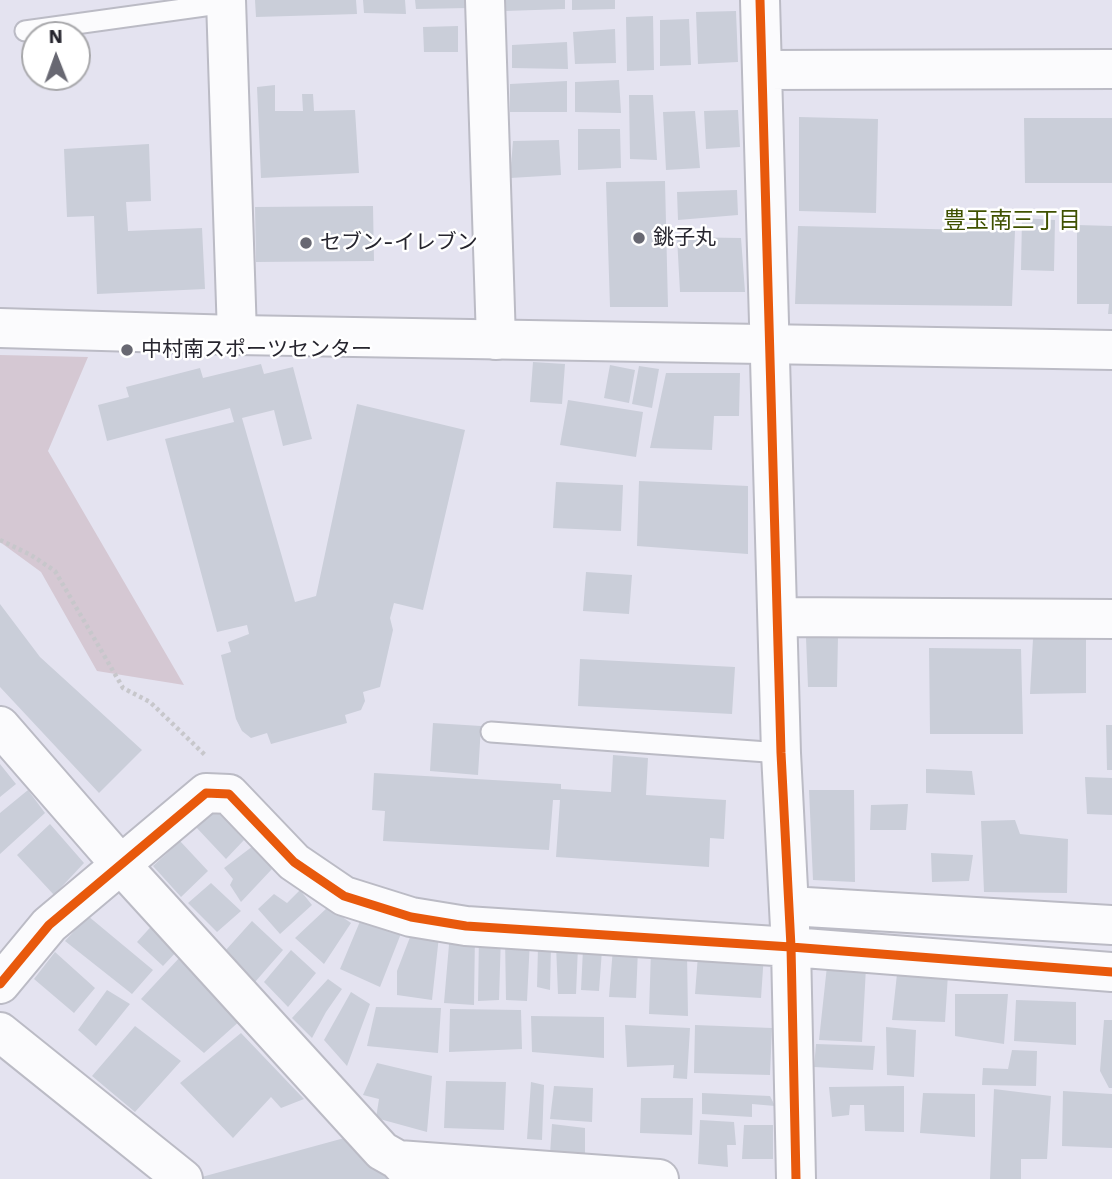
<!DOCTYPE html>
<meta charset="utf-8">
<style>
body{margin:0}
#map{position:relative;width:1112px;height:1179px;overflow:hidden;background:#e4e3f0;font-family:"Work Sans",sans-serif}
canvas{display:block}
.north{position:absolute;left:21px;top:21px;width:70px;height:70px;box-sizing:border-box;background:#fff;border:2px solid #a8a8ab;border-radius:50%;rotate:359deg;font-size:19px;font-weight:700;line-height:28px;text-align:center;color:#26252e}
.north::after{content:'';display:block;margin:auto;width:24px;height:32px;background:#686872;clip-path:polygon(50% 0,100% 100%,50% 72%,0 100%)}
</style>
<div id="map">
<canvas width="1112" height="1179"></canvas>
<div class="north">N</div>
</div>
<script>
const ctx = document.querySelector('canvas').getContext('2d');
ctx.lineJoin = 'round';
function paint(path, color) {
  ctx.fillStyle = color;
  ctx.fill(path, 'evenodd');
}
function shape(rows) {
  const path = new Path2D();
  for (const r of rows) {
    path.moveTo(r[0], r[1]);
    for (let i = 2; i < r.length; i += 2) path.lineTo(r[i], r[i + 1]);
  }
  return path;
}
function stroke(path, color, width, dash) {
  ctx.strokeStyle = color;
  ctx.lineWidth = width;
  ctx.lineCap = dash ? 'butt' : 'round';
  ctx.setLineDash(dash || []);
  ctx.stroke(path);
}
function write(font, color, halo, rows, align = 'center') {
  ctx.font = font + ' "Work Sans","Noto Sans JP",sans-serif';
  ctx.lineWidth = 5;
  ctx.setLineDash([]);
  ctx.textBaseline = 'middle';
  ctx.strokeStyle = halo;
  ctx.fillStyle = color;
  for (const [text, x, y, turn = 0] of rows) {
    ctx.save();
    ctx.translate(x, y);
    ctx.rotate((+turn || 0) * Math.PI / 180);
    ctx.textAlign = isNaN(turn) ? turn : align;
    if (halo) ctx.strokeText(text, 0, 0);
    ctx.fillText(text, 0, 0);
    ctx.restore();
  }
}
paint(shape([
 [0,355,88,357,48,451,184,685,97,671,41,572,0,542]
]), '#d5c8d3');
paint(shape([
 [255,0,356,0,357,14,256,17],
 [363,0,405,0,406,14,364,13],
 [415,0,468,0,469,8,416,9],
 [505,0,565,0,565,9,505,11],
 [572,0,615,0,615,9,572,10],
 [736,11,738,62,698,64,696,12],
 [653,16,654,70,627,71,626,17],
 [689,19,691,65,660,66,660,20],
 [458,26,458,52,424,52,423,27],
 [615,29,616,63,575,64,573,32],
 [567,42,568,69,512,68,512,45],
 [619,80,621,113,575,112,575,82],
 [567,81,567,112,510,112,510,84],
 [275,85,275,111,303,111,302,94,313,94,314,111,355,110,359,173,261,178,257,87],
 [629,95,653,95,657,160,630,159],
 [738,110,740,147,706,149,704,111],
 [695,111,700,168,666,170,663,112],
 [799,117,878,119,876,213,799,211],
 [1024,118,1112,118,1112,183,1025,183],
 [578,129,620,129,621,168,578,170],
 [559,140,561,175,510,178,513,141],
 [149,144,151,201,126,202,128,231,202,228,205,289,97,294,94,216,67,217,64,149],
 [665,181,668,307,610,307,606,182],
 [737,190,738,215,678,220,677,192],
 [373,206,374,261,256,262,255,207],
 [1022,218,1055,220,1054,271,1021,270],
 [1077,225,1112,226,1112,314,1108,314,1109,304,1077,304],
 [798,226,1015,231,1012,306,795,304],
 [677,237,741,238,745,292,680,292],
 [533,362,565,364,562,404,530,402],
 [261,364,264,374,293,367,312,439,283,446,274,410,242,418,295,602,316,596,357,404,465,430,423,610,394,603,390,618,393,630,380,687,363,692,365,701,361,710,345,715,347,723,271,744,267,733,251,738,242,731,236,719,221,655,231,652,228,642,249,634,247,625,217,632,165,439,234,422,230,408,107,441,98,405,129,397,126,387,200,368,203,378],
 [610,365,635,370,629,403,604,398],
 [639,366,659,369,652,408,632,404],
 [666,373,740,373,739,416,714,416,712,450,650,448],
 [568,400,643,412,636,457,560,445],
 [639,481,748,486,748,554,637,546],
 [556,482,623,485,621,531,553,528],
 [586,572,632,575,629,614,583,611],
 [0,604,40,657,142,750,99,793,0,687],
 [838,637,837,687,808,687,806,638],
 [1033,639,1086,639,1086,693,1030,694],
 [929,648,1021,649,1023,734,930,734],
 [580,659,735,667,732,714,578,706],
 [433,723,481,726,478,775,430,771],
 [1106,725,1112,725,1112,770,1107,770],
 [613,755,648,758,646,795,726,800,724,839,710,838,709,867,556,857,560,800,553,800,549,850,383,841,385,811,372,810,374,773,561,784,561,789,611,792],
 [0,764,16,784,0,797],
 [926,769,972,771,975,795,926,793],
 [1085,777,1112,778,1112,815,1087,814],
 [28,790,45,813,0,854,0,813],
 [809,790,854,790,855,882,813,880],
 [908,804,906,830,870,830,871,805],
 [216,809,244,840,226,859,195,826],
 [1015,820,1020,834,1068,839,1067,893,984,892,981,821],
 [50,824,84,863,54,895,17,855],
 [180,841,208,871,181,897,153,866],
 [253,846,272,869,241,902,230,885,233,879,224,868],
 [931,853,973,855,969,881,932,882],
 [211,883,241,911,217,932,188,903],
 [300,890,312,905,280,934,258,909,274,894,287,903],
 [328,907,351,923,324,964,295,938],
 [88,916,153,970,132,994,65,941],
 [361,919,402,931,380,987,340,969],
 [156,921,179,949,163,966,137,942],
 [252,921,283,950,255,982,225,951],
 [412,932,439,936,432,1000,397,995,397,971],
 [450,933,475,933,474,1005,444,1003],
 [479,933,501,935,499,1000,478,1001],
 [505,936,530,939,527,1001,506,1000],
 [551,945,550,990,537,987,538,947],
 [556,945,578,946,576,994,558,994],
 [613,948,638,949,636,998,609,997],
 [583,949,602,950,599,991,581,990],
 [291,950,316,973,288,1007,264,982],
 [651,950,687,953,688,1016,649,1014],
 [55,952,95,988,74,1013,34,979],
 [764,954,761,998,695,994,698,955],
 [181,956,242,1019,204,1053,141,999],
 [827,966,866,967,862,1042,819,1040],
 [897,974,948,974,945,1022,892,1020],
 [328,979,342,989,326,1012,312,1038,292,1018],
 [107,990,130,1004,96,1046,78,1030],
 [351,992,370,1004,347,1066,324,1040],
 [955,994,1008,994,1004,1044,955,1036],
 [1016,1000,1076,1002,1076,1045,1014,1041],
 [376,1007,441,1008,438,1053,367,1046],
 [450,1009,521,1010,522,1049,449,1052],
 [531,1016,604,1017,604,1058,532,1052],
 [1104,1020,1112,1020,1112,1088,1109,1088,1100,1071],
 [625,1025,690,1028,687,1079,673,1078,674,1065,627,1067],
 [695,1025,772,1028,770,1075,694,1073],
 [135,1026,181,1061,135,1112,92,1076],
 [886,1027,916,1030,914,1077,887,1075],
 [241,1033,304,1099,281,1108,271,1097,233,1138,180,1083],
 [816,1044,875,1046,873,1070,814,1067],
 [1012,1050,1037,1051,1036,1086,982,1085,983,1068,1008,1069],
 [377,1063,432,1076,427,1132,376,1118,379,1099,363,1095],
 [446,1081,506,1082,504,1130,444,1128],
 [531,1082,544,1085,542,1140,527,1139],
 [554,1086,593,1088,592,1122,550,1119],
 [904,1086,904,1132,865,1131,864,1105,850,1105,849,1115,832,1117,829,1087],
 [994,1089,1051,1096,1047,1159,1021,1159,1021,1179,990,1179],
 [1063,1091,1112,1094,1112,1148,1062,1146],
 [702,1093,770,1096,775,1106,752,1104,752,1117,702,1114],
 [923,1093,975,1094,975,1137,920,1133],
 [641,1098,693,1098,692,1135,640,1133],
 [700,1120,734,1122,736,1145,727,1145,728,1167,698,1164],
 [552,1124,585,1128,585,1156,550,1154],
 [744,1125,773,1125,773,1159,742,1159],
 [348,1137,393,1179,198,1179,198,1178]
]), '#caced9');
const service = shape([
 [25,31,226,3],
 [491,732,781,753]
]);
const minor = shape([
 [226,0,237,335],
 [485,0,496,340],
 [760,0,781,753,791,947,796,1179],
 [763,70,1112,69],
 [779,617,1112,619],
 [0,726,121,865,382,1151,398,1160,415,1179],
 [789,906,1112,925],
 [0,984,49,925,206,793,229,794,294,862,344,896,411,917,466,926,791,947,1112,972],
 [0,1032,183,1179],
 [398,1160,659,1179]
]);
const tertiary = shape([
 [0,328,237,335,1112,350]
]);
stroke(service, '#bbbbc5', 23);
stroke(minor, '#bbbbc5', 42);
stroke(tertiary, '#bbbbc5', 42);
stroke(shape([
 [0,540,31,555,55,571,123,688,150,702,206,756]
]), '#c7c7cb', 4.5, [3.5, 3.5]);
stroke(service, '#fbfbfd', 19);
stroke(minor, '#fbfbfd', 38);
stroke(tertiary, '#fbfbfd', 38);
stroke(shape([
 [760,0,781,753,791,947,796,1179],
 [0,984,49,925,206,793,229,794,294,862,344,896,411,917,466,926,791,947,1112,972]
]), '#e8590c', 9);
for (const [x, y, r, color] of [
 [639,238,7,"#686872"],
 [306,243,7,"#686872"],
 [127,350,7,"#686872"]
]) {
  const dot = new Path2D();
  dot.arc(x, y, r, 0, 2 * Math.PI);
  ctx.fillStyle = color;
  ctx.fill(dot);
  stroke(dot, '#fff', 2.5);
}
write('21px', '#26252e', '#fff', [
 ["銚子丸",653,238],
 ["セブン-イレブン",320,243],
 ["中村南スポーツセンター",141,350]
], 'left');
write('23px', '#3f5100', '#fff', [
 ["豊玉南三丁目",1012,221]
]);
</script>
